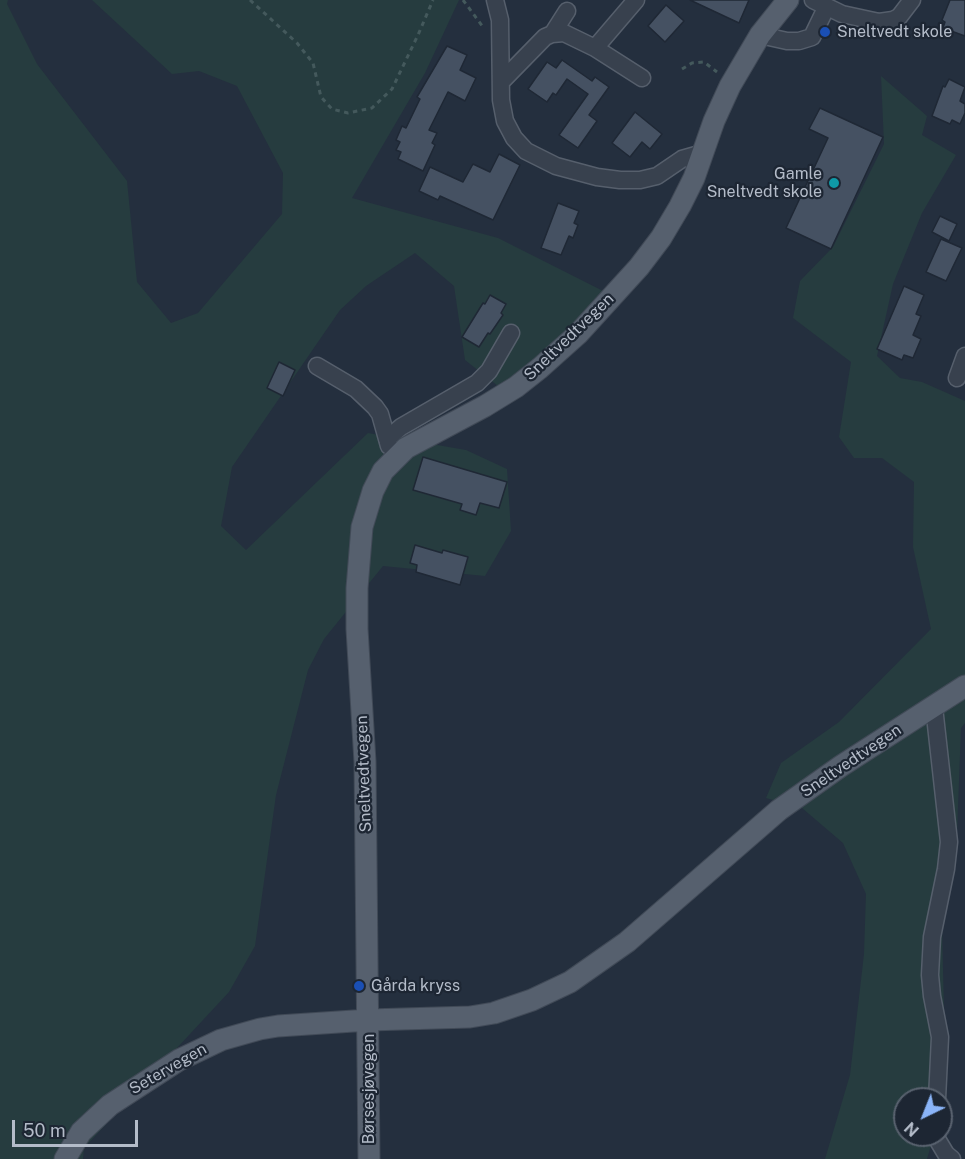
<!DOCTYPE html>
<meta charset="utf-8">
<style>
body{margin:0}
#map{position:relative;width:965px;height:1159px;overflow:hidden;background:#242f3e;font-family:"Public Sans",sans-serif}
canvas{display:block}
.north{position:absolute;left:893px;top:1087px;width:60px;height:60px;box-sizing:border-box;background:#1d2633;border:2px solid #59626f;border-radius:50%;rotate:223deg;font-size:16px;font-weight:700;line-height:24px;text-align:center;color:#b4bcc9}
.north::after{content:'';display:block;margin:auto;width:21px;height:27px;background:#8ab4f8;clip-path:polygon(50% 0,100% 100%,50% 72%,0 100%)}
.scale{position:absolute;left:12px;top:1120px;width:126px;height:27px;box-sizing:border-box;border:3px solid #b4bcc9;border-top:0;padding-left:8px;font-size:18px;line-height:21px;white-space:nowrap;color:#b4bcc9;-webkit-text-stroke:4px #1d2633;paint-order:stroke}
</style>
<div id="map">
<canvas width="965" height="1159"></canvas>
<div class="north">N</div>
<div class="scale">50 m</div>
</div>
<script>
const ctx = document.querySelector('canvas').getContext('2d');
ctx.lineJoin = 'round';
function paint(path, color) {
  ctx.fillStyle = color;
  ctx.fill(path, 'evenodd');
}
function shape(rows) {
  const path = new Path2D();
  for (const r of rows) {
    path.moveTo(r[0], r[1]);
    for (let i = 2; i < r.length; i += 2) path.lineTo(r[i], r[i + 1]);
  }
  return path;
}
function stroke(path, color, width, dash) {
  ctx.strokeStyle = color;
  ctx.lineWidth = width;
  ctx.lineCap = dash ? 'butt' : 'round';
  ctx.setLineDash(dash || []);
  ctx.stroke(path);
}
function write(font, color, halo, rows, align = 'center') {
  ctx.font = font + ' "Public Sans",sans-serif';
  ctx.lineWidth = 4.5;
  ctx.setLineDash([]);
  ctx.textBaseline = 'middle';
  ctx.strokeStyle = halo;
  ctx.fillStyle = color;
  for (const [text, x, y, turn = 0] of rows) {
    ctx.save();
    ctx.translate(x, y);
    ctx.rotate((+turn || 0) * Math.PI / 180);
    ctx.textAlign = isNaN(turn) ? turn : align;
    if (halo) ctx.strokeText(text, 0, 0);
    ctx.fillText(text, 0, 0);
    ctx.restore();
  }
}
paint(shape([
 [0,0,8,0,7,4,37,64,127,181,137,282,171,323,198,313,282,214,283,173,237,86,199,71,172,74,92,0,459,0,425,73,352,198,498,238,615,297,559,351,498,386,465,360,454,286,415,253,366,286,340,310,232,467,221,526,246,550,368,433,466,450,507,469,511,531,485,576,383,566,324,639,308,670,276,795,255,946,229,992,84,1148,83,1159,0,1159],
 [881,76,927,116,922,135,956,155,922,213,893,284,877,356,900,378,922,382,965,401,965,723,961,728,956,860,942,927,946,1094,941,1111,941,1099,905,1099,905,1135,934,1135,927,1159,825,1159,850,1075,864,954,866,894,843,843,802,808,766,798,781,763,839,722,931,629,913,547,914,482,882,458,854,458,839,437,851,362,793,318,800,281,833,247,884,144]
]), '#263c3f');
const building = shape([
 [690,0,749,0,739,23,690,0],
 [950,0,965,0,965,36,943,28,945,22,942,20,950,0],
 [666,5,684,21,665,42,648,26,666,5],
 [447,46,467,55,460,70,476,78,465,101,448,92,429,130,437,133,432,143,435,145,423,171,398,159,401,152,396,150,400,142,396,140,402,126,406,128,420,99,417,97,447,46],
 [562,60,592,81,595,77,609,87,589,115,597,121,578,148,559,135,588,94,567,79,556,95,553,93,547,102,528,89,547,62,556,68,562,60],
 [949,79,965,87,960,101,965,104,965,113,960,124,952,120,950,124,932,116,943,86,945,87,949,79],
 [820,108,883,137,831,249,786,228,828,138,809,129,820,108],
 [635,112,662,134,650,149,642,142,630,157,612,143,635,112],
 [499,154,520,165,493,220,440,196,438,200,419,191,430,167,463,182,473,164,490,172,499,154],
 [558,203,579,211,574,223,578,225,573,238,569,236,561,255,541,248,558,203],
 [940,216,957,224,949,241,932,232,940,216],
 [941,239,962,248,946,281,926,272,941,239],
 [904,286,924,295,916,314,921,316,913,335,921,339,913,358,904,355,902,360,877,349,904,286],
 [490,295,506,304,501,313,503,315,490,334,488,333,479,347,462,337,483,303,485,304,490,295],
 [279,362,295,370,283,396,267,388,279,362],
 [423,457,507,482,499,508,480,503,476,515,460,510,462,504,413,490,423,457],
 [415,545,442,553,443,550,468,557,460,585,416,572,417,565,410,563,415,545]
]);
paint(building, '#455162');
stroke(building, '#1f2835', 1.5);
const minor = shape([
 [495,0,500,20,501,100,505,121,514,138,526,151,556,166,597,177,620,180,640,180,657,176,682,159,696,155,701,156],
 [813,0,842,14,879,22,893,20,899,17,912,0],
 [553,33,567,11],
 [760,35,787,41,799,41,812,37,826,8],
 [595,48,636,0],
 [501,82,545,37,552,34,564,33,595,48,642,78],
 [317,366,356,389,375,407,380,414,389,446],
 [957,378,965,356],
 [387,439,401,427,477,383,489,371,511,333],
 [934,707,949,842,946,869,932,937,930,975,932,996,940,1037,937,1099],
 [937,1135,937,1139,946,1154,952,1159]
]);
const major = shape([
 [65,1159,81,1132,110,1105,179,1060,221,1040,260,1029,278,1026,369,1020,470,1017,494,1013,532,1000,570,982,627,942,779,810,841,766,965,686],
 [369,1159,365,762,357,629,357,588,362,527,373,491,383,471,406,448,485,406,516,387,540,368,578,334,639,267,661,238,680,206,694,178,714,121,730,86,760,35,788,0]
]);
stroke(minor, '#565f6c', 19);
stroke(major, '#414a57', 23);
stroke(shape([
 [250,0,297,43,313,63,321,97,332,109,348,113,372,108,392,89,418,35,433,0],
 [463,0,483,27],
 [682,69,692,63,704,62,717,72]
]), '#44595c', 3, [4.5, 4.5]);
stroke(minor, '#38414e', 16);
stroke(major, '#56606e', 21);
for (const [x, y, r, color] of [
 [825,32,6,"#1a4fb4"],
 [834,183,6,"#0f9aa8"],
 [359,986,6,"#1a4fb4"]
]) {
  const dot = new Path2D();
  dot.arc(x, y, r, 0, 2 * Math.PI);
  ctx.fillStyle = color;
  ctx.fill(dot);
  stroke(dot, '#1d2633', 2);
}
write('16px', '#b4bcc9', '#1d2633', [
 ["Sneltvedt skole",837,32],
 ["Gamle",822,174,"right"],
 ["Sneltvedt skole",822,192,"right"],
 ["Gårda kryss",371,986]
], 'left');
write('16px', '#b4bcc9', '#1d2633', [
 ["Sneltvedtvegen",569,337,-44],
 ["Sneltvedtvegen",851,761,-34],
 ["Sneltvedtvegen",364,774,-92],
 ["Setervegen",168,1069,-30],
 ["Børsesjøvegen",369,1089,-90]
]);
</script>
